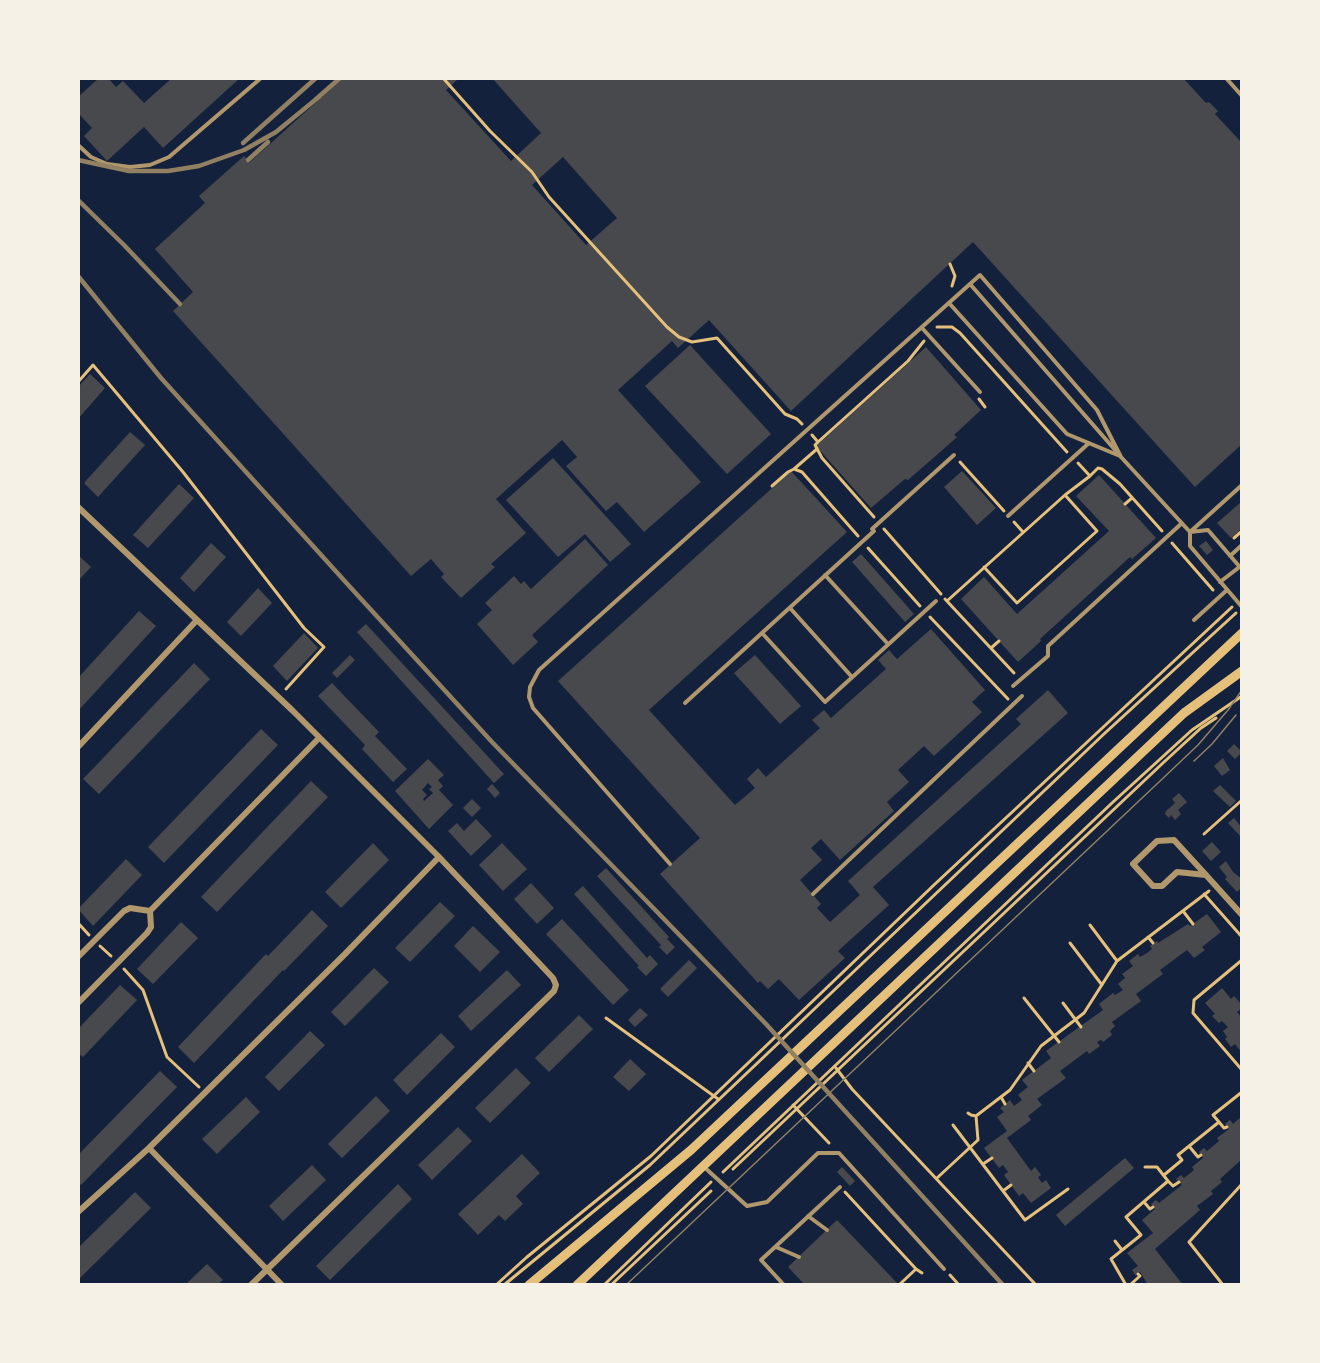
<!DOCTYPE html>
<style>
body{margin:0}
#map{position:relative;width:1320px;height:1363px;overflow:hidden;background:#14213d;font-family:"Golos Text",sans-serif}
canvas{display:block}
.frame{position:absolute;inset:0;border:80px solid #f6f1e7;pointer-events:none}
</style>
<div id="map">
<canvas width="1320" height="1363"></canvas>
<div class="frame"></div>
</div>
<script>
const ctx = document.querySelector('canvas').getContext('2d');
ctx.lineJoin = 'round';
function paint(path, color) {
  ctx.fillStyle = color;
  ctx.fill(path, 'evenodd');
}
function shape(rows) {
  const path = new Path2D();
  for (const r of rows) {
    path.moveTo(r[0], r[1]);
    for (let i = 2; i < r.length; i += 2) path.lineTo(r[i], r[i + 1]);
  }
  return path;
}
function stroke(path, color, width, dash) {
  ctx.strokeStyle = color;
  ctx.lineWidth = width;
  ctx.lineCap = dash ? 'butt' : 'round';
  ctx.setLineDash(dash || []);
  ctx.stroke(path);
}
paint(shape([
 [99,78,108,78,116,87,123,81,144,103,172,78,240,78,163,148,144,127,107,161,84,136,92,128,78,113,78,97],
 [343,78,459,78,446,90,511,161,541,133,492,78,1183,78,1206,103,1209,102,1218,111,1215,114,1242,143,1242,444,1195,487,973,242,791,411,709,320,678,348,672,341,618,390,701,482,644,532,617,502,606,511,566,466,577,457,562,440,496,499,526,533,491,564,495,567,461,598,441,577,444,574,431,559,411,576,173,311,193,292,155,249,205,203,199,196,244,156,250,162],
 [563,157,617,218,586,245,532,185],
 [690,345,771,434,727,474,645,386],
 [926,347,981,410,954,435,957,437,947,446,908,480,905,479,871,508,816,446],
 [90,374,105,388,78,419,78,387],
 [130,432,145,445,98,497,84,483],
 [553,458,631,544,610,562,585,534,558,557,506,500],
 [791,471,847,532,649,710,735,805,755,788,747,779,758,768,766,777,820,728,812,720,824,710,831,718,886,669,878,660,889,650,897,659,931,629,985,690,972,702,982,712,934,756,924,746,898,770,909,782,887,802,894,811,840,860,821,839,811,848,822,860,800,880,821,904,817,908,830,922,860,895,848,881,1021,724,1016,719,1048,690,1068,713,873,887,889,905,838,951,845,958,799,1000,779,979,768,989,760,981,758,983,660,874,700,838,558,681],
 [962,471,996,508,977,525,944,487],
 [1099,475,1156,538,1132,559,1130,557,1040,639,1041,641,1018,662,961,599,984,577,1017,614,1109,531,1076,496],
 [179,484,194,498,148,548,133,535],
 [1240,503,1242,505,1242,528,1231,538,1217,523],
 [585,539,608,565,532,635,538,642,513,665,477,624,492,610,485,603,514,576,521,584,524,581,531,589],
 [1206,541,1213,550,1207,555,1199,546],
 [211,543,226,557,194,592,180,578],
 [861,554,914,614,905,622,852,562],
 [78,555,91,567,78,581],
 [258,588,272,603,241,636,227,622],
 [139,611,156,626,78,711,78,678],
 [366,624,504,774,494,783,357,632],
 [304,633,318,648,287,681,273,666],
 [350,655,355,660,337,678,332,673],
 [755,655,801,706,780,724,734,673],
 [194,663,210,679,99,794,83,779],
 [332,683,379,732,375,736,407,769,393,782,362,749,365,745,318,696],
 [261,729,278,745,164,863,148,847],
 [1234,744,1242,752,1235,759,1227,751],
 [1223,758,1230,770,1222,776,1214,766],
 [428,759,444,775,438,780,443,786,439,790,453,805,429,829,395,791],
 [428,783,432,787,429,789,433,793,424,801,423,799,427,795,422,790],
 [311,781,328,797,217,912,201,897],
 [492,784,500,793,495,798,487,789],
 [1220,785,1236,801,1230,807,1213,791],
 [1179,793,1187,802,1178,810,1181,814,1175,820,1171,815,1169,818,1165,814,1166,811,1175,803,1172,799],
 [472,799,481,808,472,817,463,808],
 [1234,818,1242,828,1242,838,1228,823],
 [476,819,492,836,471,856,448,831,457,823,464,831],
 [1212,842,1221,852,1211,861,1202,851],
 [373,843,389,860,341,908,325,892],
 [502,843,527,869,503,891,479,865],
 [126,859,142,875,93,926,78,909],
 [1226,861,1233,872,1242,879,1242,887,1237,892,1225,879,1227,877,1219,867],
 [606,868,669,937,667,939,675,947,667,955,659,947,661,945,597,876],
 [531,883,554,908,537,924,514,899],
 [583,886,647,958,650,955,658,964,646,976,637,967,639,966,574,894],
 [440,902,455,916,410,962,395,948],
 [312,910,328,926,284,971,283,970,194,1063,178,1047,266,954,268,956],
 [1207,914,1221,932,1202,947,1205,950,1194,958,1187,950,1160,970,1163,974,1136,994,1141,1001,1112,1022,1115,1026,1110,1031,1112,1035,1103,1042,1101,1040,1097,1042,1100,1046,1089,1054,1087,1051,1060,1071,1066,1078,1037,1099,1042,1105,1028,1116,1031,1120,1007,1138,1031,1171,1035,1167,1041,1175,1038,1177,1042,1183,1046,1180,1051,1188,1031,1203,1023,1193,1019,1196,1004,1175,1008,1172,1006,1169,1003,1165,999,1168,984,1148,1007,1131,997,1117,1004,1112,1000,1108,1010,1100,1014,1106,1022,1100,1018,1095,1028,1087,1022,1080,1051,1058,1046,1051,1103,1010,1099,1004,1113,993,1115,995,1123,990,1118,984,1125,978,1122,974,1133,966,1129,961,1138,954,1140,957,1147,953,1152,949,1150,946,1157,941,1158,943,1188,924,1190,926],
 [562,919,629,990,613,1005,546,934],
 [181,922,198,938,153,984,137,969],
 [473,926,500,952,480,972,454,946],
 [689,960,697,968,668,997,660,989],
 [374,968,389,982,345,1026,331,1012],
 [507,970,521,985,471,1031,458,1016],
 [120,985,137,1000,83,1057,78,1053,78,1029],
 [1222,988,1231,999,1234,996,1242,1005,1242,1008,1237,1012,1242,1018,1242,1053,1235,1044,1231,1047,1225,1039,1227,1037,1223,1031,1228,1027,1222,1021,1219,1023,1212,1016,1215,1014,1205,1003],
 [640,1008,648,1015,635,1027,628,1020],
 [579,1015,593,1029,549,1072,535,1058],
 [310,1031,325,1045,279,1091,265,1077],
 [441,1033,455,1047,407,1095,393,1080],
 [630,1059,646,1074,629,1091,613,1077],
 [516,1068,531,1083,490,1123,475,1108],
 [160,1071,177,1087,81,1185,78,1182,78,1155],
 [376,1096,390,1111,342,1158,328,1144],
 [246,1097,260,1112,217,1154,202,1139],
 [1242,1116,1242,1159,1220,1179,1222,1182,1211,1191,1213,1194,1197,1206,1200,1210,1155,1249,1183,1285,1148,1285,1140,1272,1136,1276,1132,1270,1138,1266,1127,1253,1153,1233,1142,1220,1155,1209,1151,1204,1156,1200,1159,1203,1182,1185,1176,1179,1181,1175,1184,1178,1194,1170,1192,1167,1203,1158,1199,1152,1204,1148,1207,1151,1219,1141,1217,1138,1229,1129,1225,1124,1230,1120,1233,1124],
 [458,1127,472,1141,432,1180,418,1165],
 [522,1154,540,1173,516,1196,523,1204,505,1221,499,1215,478,1235,458,1214],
 [1125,1158,1134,1168,1065,1226,1056,1215],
 [312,1165,326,1180,283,1221,269,1206],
 [842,1167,855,1181,850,1186,837,1172],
 [398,1184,412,1199,330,1280,316,1266],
 [135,1192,151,1208,78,1280,78,1248],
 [837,1220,899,1285,805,1285,788,1267],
 [207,1264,223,1280,217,1285,185,1285]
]), '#48494c');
stroke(shape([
 [443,78,490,131,532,172,549,197,667,327,679,337,692,342,717,338,785,414,797,419,802,424],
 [950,264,955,276,952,286],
 [937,327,952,327,960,333,1067,452],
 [78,382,93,365,183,472,304,628,324,647,286,689],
 [979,399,985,407],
 [812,435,818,442,908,361,924,341],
 [818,442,815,445,822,458,874,517],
 [817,449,794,469,802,472,858,536],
 [960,462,1004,511],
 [1078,463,1090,476,1098,468,1102,469,1120,484,1162,531],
 [772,486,788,472,794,469],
 [1125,504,1132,498],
 [1014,522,1023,532],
 [884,529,941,594],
 [1234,538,1242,531],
 [1172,543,1213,590],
 [868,548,920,606],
 [984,567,1017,603,1097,531,1065,495],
 [945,599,1014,673],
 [947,601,1065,495,1090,476],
 [930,617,1008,699],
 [991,648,999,641],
 [1204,834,1242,800],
 [1204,894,1242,937],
 [1183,911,1193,924],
 [78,923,89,935],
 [1090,925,1117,961],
 [1148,937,1153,943],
 [1070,943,1102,985],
 [100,946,111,956],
 [1242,960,1194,1000,1193,1013,1242,1070],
 [124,969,143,990,167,1057,199,1087],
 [1024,998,1059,1042],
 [1063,1003,1081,1027],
 [606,1018,718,1099],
 [1028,1063,1034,1071],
 [836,1068,852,1089,1036,1285],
 [1001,1097,1005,1104],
 [793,1105,829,1143],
 [968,1113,971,1115,976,1116],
 [1219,1122,1224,1128,1227,1127],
 [953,1125,1025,1220,1068,1189],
 [1189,1146,1198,1157,1201,1155],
 [983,1164,992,1158],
 [733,1169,1164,762,1201,728,1216,718],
 [723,1172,1112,803,1192,730,1242,696],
 [1164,1175,1182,1160,1178,1155,1219,1122,1213,1115,1242,1092],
 [937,1178,978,1140,976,1116,1010,1090,1041,1046,1084,1013,1117,961,1209,891],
 [1168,1181,1173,1186,1179,1182],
 [1003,1191,1011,1185],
 [845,1192,916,1269,899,1285],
 [1144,1202,1150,1209,1153,1207],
 [1115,1241,1122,1250],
 [916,1269,922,1273],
 [1242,1272,1242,1273],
 [950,1275,959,1285],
 [496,1285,527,1257,651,1156,935,884,1232,607],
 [504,1285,650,1165,1105,733,1236,613],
 [604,1285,711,1182],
 [611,1285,711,1191],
 [1126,1285,1111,1259,1141,1235,1126,1217,1168,1181,1157,1167,1145,1167],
 [1130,1285,1140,1276,1138,1274],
 [1223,1285,1189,1242,1242,1184]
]), '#e5c07b', 3);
stroke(shape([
 [1226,78,1242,96],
 [78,145,91,157,107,164,130,167,150,165,169,157,261,78],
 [970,284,1116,451],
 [949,303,1067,434,1120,456],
 [922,328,980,392],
 [1121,457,1190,532,1190,546,1242,607],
 [1008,516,1089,443],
 [872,529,954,455],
 [1190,532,1242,485],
 [1190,532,1208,530,1239,566],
 [1230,556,1242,545],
 [825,575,888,644],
 [1220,582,1242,565],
 [790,608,852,677],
 [1194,620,1227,590],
 [762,633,825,702,936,601],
 [1013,686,1048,656,1048,646,1182,523],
 [685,703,874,531],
 [670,864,533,708,529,697,530,687,539,670,980,275,1097,410,1121,457],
 [813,894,1022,696],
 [703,1166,747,1206,767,1202,818,1153,839,1153,944,1269],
 [808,1216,827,1230],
 [776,1247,799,1257],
 [784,1285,761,1260,840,1187]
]), '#b1986c', 4);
stroke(shape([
 [78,507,293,711,439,857,553,978,556,985,554,991,251,1285],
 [78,747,197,620],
 [1206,875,1177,872,1162,886,1153,886,1133,864,1157,841,1174,840,1206,875,1242,915],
 [150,911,319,738],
 [78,957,124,911,130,908,150,911],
 [78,1003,147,933,151,927,150,911],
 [149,1148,282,1285],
 [78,1212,149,1148,345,954,439,857]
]), '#b1986c', 6);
stroke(shape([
 [529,1285,691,1150,1242,633],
 [577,1285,1184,713,1242,671]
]), '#e5c07b', 9);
stroke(shape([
 [1194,761,1212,744,1236,715],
 [626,1285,1159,782,1198,745,1228,710,1242,690]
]), '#918062', 1.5);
stroke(shape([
 [315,100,340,78],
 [243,143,316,78],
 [78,160,129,171,168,171,199,166,244,150,276,132,320,96],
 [248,160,268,142],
 [78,200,124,245,180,304],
 [78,276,161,378,351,588,492,742,766,1024,1003,1285]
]), '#918062', 4.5);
</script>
